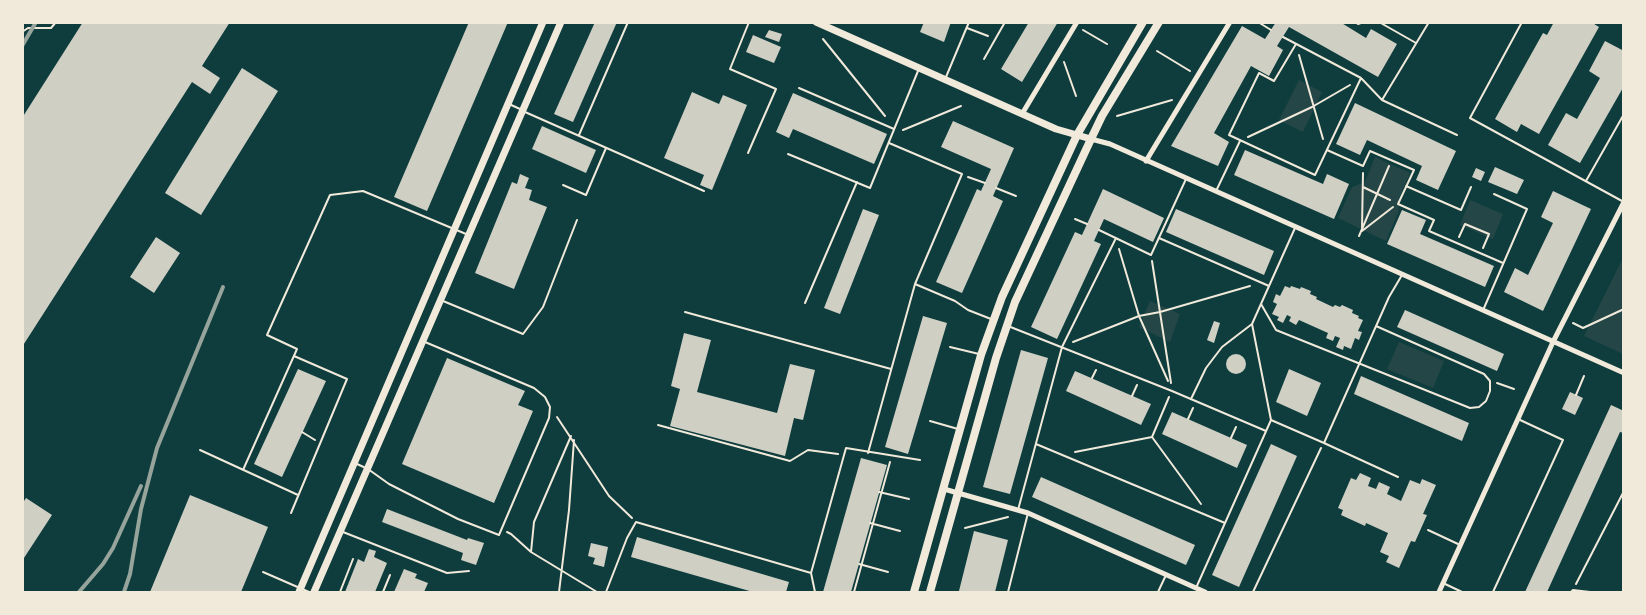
<!DOCTYPE html>
<style>
body{margin:0}
#map{position:relative;width:1646px;height:615px;overflow:hidden;background:#0f3d3e;font-family:Arial,sans-serif}
canvas{display:block}
.frame{position:absolute;inset:0;border:24px solid #f1e9da;pointer-events:none}
</style>
<div id="map">
<canvas width="1646" height="615"></canvas>
<div class="frame"></div>
</div>
<script>
const ctx = document.querySelector('canvas').getContext('2d');
ctx.lineJoin = 'round';
function paint(path, color) {
  ctx.fillStyle = color;
  ctx.fill(path, 'evenodd');
}
function shape(rows) {
  const path = new Path2D();
  for (const r of rows) {
    if (r.length === 3) {
      path.moveTo(r[0] + r[2], r[1]);
      path.arc(r[0], r[1], r[2], 0, 2 * Math.PI);
      continue;
    }
    path.moveTo(r[0], r[1]);
    for (let i = 2; i < r.length; i += 2) path.lineTo(r[i], r[i + 1]);
  }
  return path;
}
function stroke(path, color, width, dash) {
  ctx.strokeStyle = color;
  ctx.lineWidth = width;
  ctx.lineCap = dash ? 'butt' : 'round';
  ctx.setLineDash(dash || []);
  ctx.stroke(path);
}
paint(shape([
 [1299,80,1322,92,1303,132,1279,120],
 [1375,157,1410,173,1398,200,1399,211,1386,241,1338,218,1352,187,1365,182],
 [1470,200,1503,214,1493,239,1460,225],
 [1623,258,1623,354,1584,336],
 [1150,301,1180,314,1170,342,1139,327],
 [1399,342,1444,361,1433,388,1387,369]
]), '#244646');
paint(shape([
 [83,22,230,22,202,66,220,78,210,94,192,82,22,347,22,118],
 [469,22,508,22,427,211,394,197],
 [595,22,617,22,573,122,554,114],
 [924,22,951,22,944,42,920,32],
 [1029,22,1058,22,1022,82,1001,69],
 [1276,22,1340,22,1366,38,1371,29,1397,44,1378,77,1289,27,1277,46,1283,50,1269,76,1251,66,1214,133,1229,142,1218,166,1171,146,1242,26,1265,39],
 [1554,22,1591,22,1599,27,1539,134,1521,124,1517,132,1495,119,1543,33,1547,35],
 [769,30,782,34,779,42,765,37],
 [753,35,781,47,774,63,746,52],
 [1605,41,1624,51,1624,86,1580,163,1548,145,1566,113,1577,119,1600,78,1589,71],
 [242,68,278,91,201,215,165,193],
 [692,92,719,104,723,95,747,105,712,190,700,185,704,175,664,158],
 [793,93,887,134,874,164,793,129,789,138,776,132],
 [1355,103,1456,151,1438,190,1416,180,1422,166,1367,140,1360,155,1336,144],
 [953,121,1014,148,993,196,1003,201,962,293,936,282,977,189,981,191,991,169,941,147],
 [542,126,596,150,586,173,532,149],
 [1245,150,1323,184,1327,174,1349,184,1334,219,1234,175],
 [1495,167,1524,180,1517,194,1488,182],
 [1476,168,1485,172,1481,181,1472,177],
 [520,174,529,178,525,188,532,190,529,200,547,207,514,289,475,273,512,182,517,184],
 [1103,189,1164,218,1153,242,1104,219,1094,241,1101,244,1057,339,1031,327,1075,232,1082,235],
 [1553,191,1591,209,1543,311,1504,292,1515,268,1528,275,1553,223,1541,217],
 [863,209,879,215,840,314,824,308],
 [1176,209,1274,251,1264,275,1166,232],
 [1402,210,1426,220,1420,234,1494,266,1485,287,1387,244],
 [156,237,180,253,154,293,130,277],
 [1285,286,1290,288,1291,286,1300,289,1301,287,1311,291,1310,294,1317,297,1316,299,1333,307,1335,305,1340,307,1342,305,1353,310,1352,313,1359,316,1358,318,1363,320,1358,331,1362,332,1359,340,1355,338,1351,349,1344,346,1343,350,1336,347,1340,338,1335,336,1333,341,1326,338,1328,333,1299,320,1296,325,1289,321,1291,317,1287,315,1283,323,1277,320,1279,317,1272,314,1277,304,1273,302,1276,294,1280,296],
 [1405,310,1504,354,1497,371,1397,327],
 [923,316,947,323,908,454,885,447],
 [1214,321,1220,323,1214,343,1207,340],
 [684,333,711,340,697,392,777,413,790,364,815,370,803,420,794,418,785,456,670,426,680,389,671,386],
 [1021,350,1048,358,1010,494,983,487],
 [1236,364,10],
 [447,358,525,391,518,405,533,411,494,503,402,464],
 [298,369,326,381,282,477,254,464],
 [1289,369,1321,383,1307,416,1276,402],
 [1075,371,1151,404,1141,425,1066,391],
 [1361,376,1469,423,1462,441,1354,394],
 [1570,392,1583,398,1575,415,1562,409],
 [1611,405,1624,411,1624,433,1620,432,1547,592,1525,592],
 [1172,412,1247,445,1237,468,1162,434],
 [1271,444,1297,456,1239,587,1212,575],
 [861,458,887,465,851,592,823,592],
 [1360,473,1371,478,1368,486,1376,489,1379,482,1390,487,1387,494,1401,501,1410,480,1420,484,1422,479,1436,485,1423,514,1427,515,1415,542,1411,541,1399,568,1386,562,1389,556,1380,552,1388,533,1366,523,1365,526,1341,515,1343,510,1338,508,1351,478,1356,480],
 [1041,477,1195,545,1186,565,1032,497],
 [190,495,268,527,241,592,150,592],
 [26,498,52,515,22,561,22,504],
 [387,509,467,540,468,538,484,543,476,565,461,560,463,553,382,522],
 [974,531,1008,540,995,592,966,592,959,591],
 [637,537,789,582,786,592,753,592,631,557],
 [591,543,608,547,604,567,593,564,595,558,588,556],
 [369,549,376,551,374,557,387,563,375,592,345,592,358,559,364,562],
 [404,569,417,574,415,578,428,583,424,592,394,592]
]), '#cfcfc3');
stroke(shape([
 [1083,30,1107,44],
 [823,39,885,116],
 [1157,51,1190,71],
 [1299,55,1323,139],
 [1064,62,1076,96],
 [1117,116,1172,100],
 [903,130,961,106],
 [1248,137,1312,107,1350,85],
 [968,177,985,183],
 [1363,187,1390,200],
 [996,188,1016,196],
 [1362,228,1363,173],
 [1362,231,1393,207],
 [1359,236,1389,166],
 [1459,237,1465,224,1489,234,1483,248],
 [1119,249,1139,316,1168,381],
 [1152,261,1171,383],
 [1573,323,1583,328,1624,309],
 [1073,342,1139,316,1160,312,1250,286],
 [1092,378,1096,370],
 [1497,383,1514,389],
 [1576,395,1584,376],
 [1132,396,1137,385],
 [1169,397,1152,437,1201,504],
 [557,417,609,496,632,518],
 [1188,419,1193,408],
 [658,425,790,461,808,450,838,454],
 [302,432,315,440],
 [1231,438,1236,427],
 [1075,452,1152,437],
 [879,492,909,499],
 [870,523,900,531],
 [965,528,1008,517],
 [507,532,511,534,531,552,597,592],
 [531,552,534,522,571,436],
 [859,564,888,572],
 [1576,584,1624,491],
 [559,592,569,510,574,440],
 [854,592,890,462],
 [1253,592,1321,448]
]), '#f1e9da', 2);
stroke(shape([
 [1258,22,1271,30],
 [1356,22,1358,24,1364,22],
 [1379,22,1416,43],
 [1522,22,1470,118,1622,201],
 [967,28,988,36],
 [22,32,28,28,51,28,56,22],
 [1283,37,1361,78,1382,100,1457,135],
 [1296,44,1274,81,1259,73,1229,135,1315,175,1361,78],
 [984,59,1005,22],
 [946,77,969,22],
 [799,88,894,129],
 [1382,100,1429,22],
 [509,104,520,109],
 [525,112,704,191],
 [579,135,628,22],
 [1327,150,1363,166,1370,151,1414,170,1398,204,1434,220,1429,231,1503,263],
 [748,153,776,89,730,69,749,22],
 [788,154,870,188,918,71],
 [1586,181,1624,114],
 [563,185,586,195,606,148],
 [1406,186,1461,210,1471,187],
 [1217,189,1240,141],
 [1075,219,1087,224],
 [1099,230,1151,255,1186,179],
 [1159,238,1269,286],
 [915,284,955,301,968,310,991,319],
 [443,301,523,334,543,307,577,220],
 [805,303,857,182],
 [1261,304,1276,330,1470,408,1479,407,1486,401,1490,391,1490,381,1484,374,1376,326],
 [1484,308,1527,209,1494,194],
 [685,312,891,369],
 [1008,326,1172,391,1266,431],
 [950,347,979,354],
 [1191,399,1206,368,1222,347,1252,324],
 [1271,420,1324,443,1389,297,1402,275],
 [930,421,958,429],
 [1324,443,1398,477],
 [1036,444,1225,523],
 [200,450,298,495],
 [868,453,915,284,962,174,889,143],
 [357,464,368,469,389,484,458,519,499,535,549,418,550,407,545,397,534,388,425,342],
 [243,470,297,349,267,335,330,195,363,191,466,234],
 [1018,510,1062,347,1116,238],
 [291,513,347,379,294,356],
 [1428,530,1458,544],
 [343,532,447,573,469,571],
 [263,572,309,592],
 [1443,583,1462,592],
 [1196,588,1271,420,1252,324,1295,228],
 [340,592,353,559],
 [383,592,390,575],
 [606,592,627,538,636,522,811,573],
 [815,592,811,573,846,448,920,460],
 [1008,592,1028,513],
 [1158,592,1166,575],
 [1493,592,1563,440,1518,419],
 [1571,592,1573,590,1590,592]
]), '#f1e9da', 2);
stroke(shape([
 [1022,114,1077,22],
 [1091,139,1110,144,1624,373],
 [1146,161,1230,22],
 [944,489,1028,513,1205,592],
 [1439,592,1553,342,1624,202]
]), '#f1e9da', 5);
stroke(shape([
 [816,22,1056,129,1091,139],
 [299,592,543,22],
 [314,592,561,22]
]), '#f1e9da', 7);
stroke(shape([
 [914,592,981,355,1002,297,1077,135,1143,22],
 [930,592,996,358,1015,302,1091,139,1102,116,1159,22]
]), '#f1e9da', 8);
stroke(shape([
 [22,46,36,22],
 [79,592,103,564,113,548,141,486],
 [124,592,130,574,141,509,157,448,223,287]
]), '#97a49c', 4);
</script>
